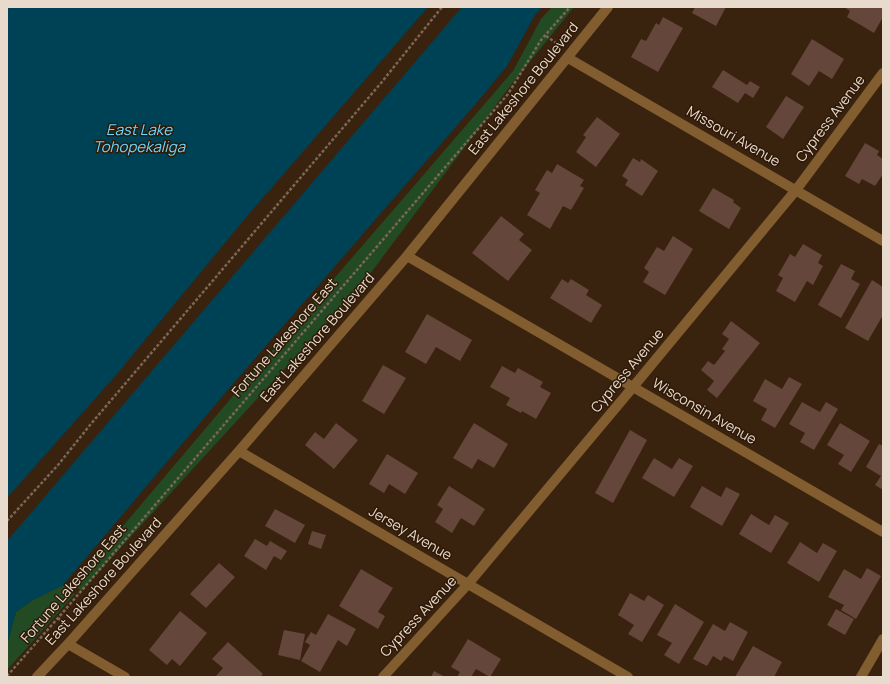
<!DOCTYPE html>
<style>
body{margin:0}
#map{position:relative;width:890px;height:684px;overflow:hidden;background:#39230f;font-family:Manrope,sans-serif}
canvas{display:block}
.frame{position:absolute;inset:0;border:8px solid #e9dace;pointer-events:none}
</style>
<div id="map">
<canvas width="890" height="684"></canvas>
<div class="frame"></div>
</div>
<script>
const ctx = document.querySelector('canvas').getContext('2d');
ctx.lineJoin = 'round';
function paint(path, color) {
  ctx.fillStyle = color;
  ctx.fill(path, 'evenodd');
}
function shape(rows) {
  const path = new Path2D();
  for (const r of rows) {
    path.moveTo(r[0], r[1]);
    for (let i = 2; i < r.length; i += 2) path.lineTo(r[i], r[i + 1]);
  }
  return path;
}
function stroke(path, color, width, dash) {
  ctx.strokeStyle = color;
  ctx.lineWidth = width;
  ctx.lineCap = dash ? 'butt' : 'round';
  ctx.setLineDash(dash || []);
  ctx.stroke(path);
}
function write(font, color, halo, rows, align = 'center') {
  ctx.font = font + ' Manrope,sans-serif';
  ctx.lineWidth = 3;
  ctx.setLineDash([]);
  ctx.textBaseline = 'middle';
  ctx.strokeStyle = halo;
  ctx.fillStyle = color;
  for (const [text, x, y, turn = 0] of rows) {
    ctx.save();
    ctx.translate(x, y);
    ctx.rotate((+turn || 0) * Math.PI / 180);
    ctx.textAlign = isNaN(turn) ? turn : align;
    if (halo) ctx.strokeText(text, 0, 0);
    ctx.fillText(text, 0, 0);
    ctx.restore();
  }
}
paint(shape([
 [552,7,574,7,511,85,364,282,81,591,74,584,238,390,513,71,541,19],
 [63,585,75,594,7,670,7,645,16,612,31,601]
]), '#234b23');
paint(shape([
 [7,7,428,7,243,221,116,375,7,498],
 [462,7,542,7,535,15,507,66,479,100,232,385,63,585,31,601,16,612,7,645,7,541]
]), '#004255');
paint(shape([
 [695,7,726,7,716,26,692,13],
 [844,7,883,7,883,17,874,33,847,17,850,11],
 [663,17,683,28,658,72,631,57,641,39,646,41,656,23,659,25],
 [812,39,844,59,832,79,819,71,809,86,791,74],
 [723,70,747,85,750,81,760,87,753,98,745,93,738,103,712,87],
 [786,96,804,107,783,139,766,127],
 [597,117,620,134,596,167,576,152,586,137,583,135],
 [865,143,879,151,877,155,883,159,883,174,875,186,862,179,859,184,845,176],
 [633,158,640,162,641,159,658,171,642,196,625,185,628,180,622,176],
 [557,164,584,180,580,186,584,188,571,210,563,206,550,229,527,215,540,193,535,190,547,170,552,173],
 [713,188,734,200,733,202,741,208,729,229,699,211],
 [501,216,524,234,519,240,532,250,508,281,472,253],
 [673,236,693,249,665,295,643,282,649,272,644,268,657,247,664,251],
 [803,244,822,255,818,263,823,266,813,285,807,281,795,302,776,291,783,278,778,275,790,254,795,257],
 [841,264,855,271,851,279,860,284,841,318,818,305],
 [562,279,568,283,571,279,589,290,586,295,602,305,591,323,550,298],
 [872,280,883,287,883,315,868,341,845,328],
 [427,314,472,340,460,361,436,347,426,364,405,352],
 [731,321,760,343,717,398,707,390,714,381,701,370,708,361,714,365,725,351,722,349,729,339,722,334],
 [383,365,406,378,384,414,362,401],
 [502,366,515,373,518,368,543,382,540,387,551,393,536,419,522,411,521,413,506,405,510,398,490,387],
 [789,377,802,384,775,428,761,420,767,409,753,401,765,379,782,389],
 [802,402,820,412,826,402,838,409,814,450,800,442,805,433,789,424],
 [336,423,358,440,334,469,305,445,315,432,324,439],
 [474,423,508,444,494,468,478,459,472,469,453,458],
 [840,423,870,441,851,472,838,464,844,455,827,445],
 [630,430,647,440,613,503,595,493],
 [879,444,883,446,883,490,875,485,881,476,866,467],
 [387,454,418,473,405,494,389,484,384,493,369,484],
 [654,458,672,469,679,458,693,466,674,497,642,478],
 [449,486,485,509,474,526,461,518,452,533,435,522,443,509,437,505],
 [702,486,721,497,726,487,740,494,722,526,690,507],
 [275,509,305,525,295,543,265,526],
 [751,514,769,525,775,515,789,523,771,553,739,534],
 [312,531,326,535,321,549,308,544],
 [255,539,267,546,270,541,287,551,281,560,274,556,266,570,244,556],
 [800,542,817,553,823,543,837,551,819,582,787,563],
 [219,563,235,577,206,608,190,594],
 [867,568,881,576,856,619,841,610,844,605,828,597,844,569,861,579],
 [361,569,393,588,378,612,385,616,378,629,339,606],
 [630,593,644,601,648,595,664,605,642,642,628,634,634,625,618,615],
 [675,604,704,622,679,664,664,655,672,643,657,635],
 [836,609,854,619,845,635,827,625],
 [180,611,207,633,180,666,172,659,167,665,149,650],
 [328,614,356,629,347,646,338,640,320,672,301,661,310,645,305,642,311,632,316,635],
 [730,622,748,632,733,661,724,656,721,661,713,656,707,666,693,659,713,624,725,631],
 [284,630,305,634,300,660,278,655],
 [468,639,501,659,490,677,476,669,471,677,457,677,460,672,451,667],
 [228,642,263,674,260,677,215,677,223,668,212,659],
 [753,646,782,662,774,677,735,677],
 [434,671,445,677,431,677]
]), '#64463a');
stroke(shape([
 [546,36,562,47],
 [7,521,58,465,90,425,381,83,442,7],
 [58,618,68,627],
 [7,676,58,618,508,94,541,40,570,7]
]), '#7b6756', 2.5, [3, 2]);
stroke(shape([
 [568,58,883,241],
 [407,256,883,532],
 [239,451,628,677],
 [68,644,125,677],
 [37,677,68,644,239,451,407,256,608,7],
 [383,677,468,584,633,387,796,190,883,73],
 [861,677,883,639]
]), '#815d30', 10);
write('14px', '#e9dace', '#2e1906', [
 ["East Lakeshore Boulevard",524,89,-51],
 ["Cypress Avenue",831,119,-53],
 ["Missouri Avenue",733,137,30],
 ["Fortune Lakeshore East",285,338,-49],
 ["East Lakeshore Boulevard",318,338,-49],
 ["Cypress Avenue",628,371,-50],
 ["Wisconsin Avenue",704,412,30],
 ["Jersey Avenue",410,534,30],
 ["East Lakeshore Boulevard",104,582,-48],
 ["Fortune Lakeshore East",74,584,-49],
 ["Cypress Avenue",419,617,-47]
]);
write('italic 15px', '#6bd7fe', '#2e1906', [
 ["East Lake",139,131],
 ["Tohopekaliga",139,148]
]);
</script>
